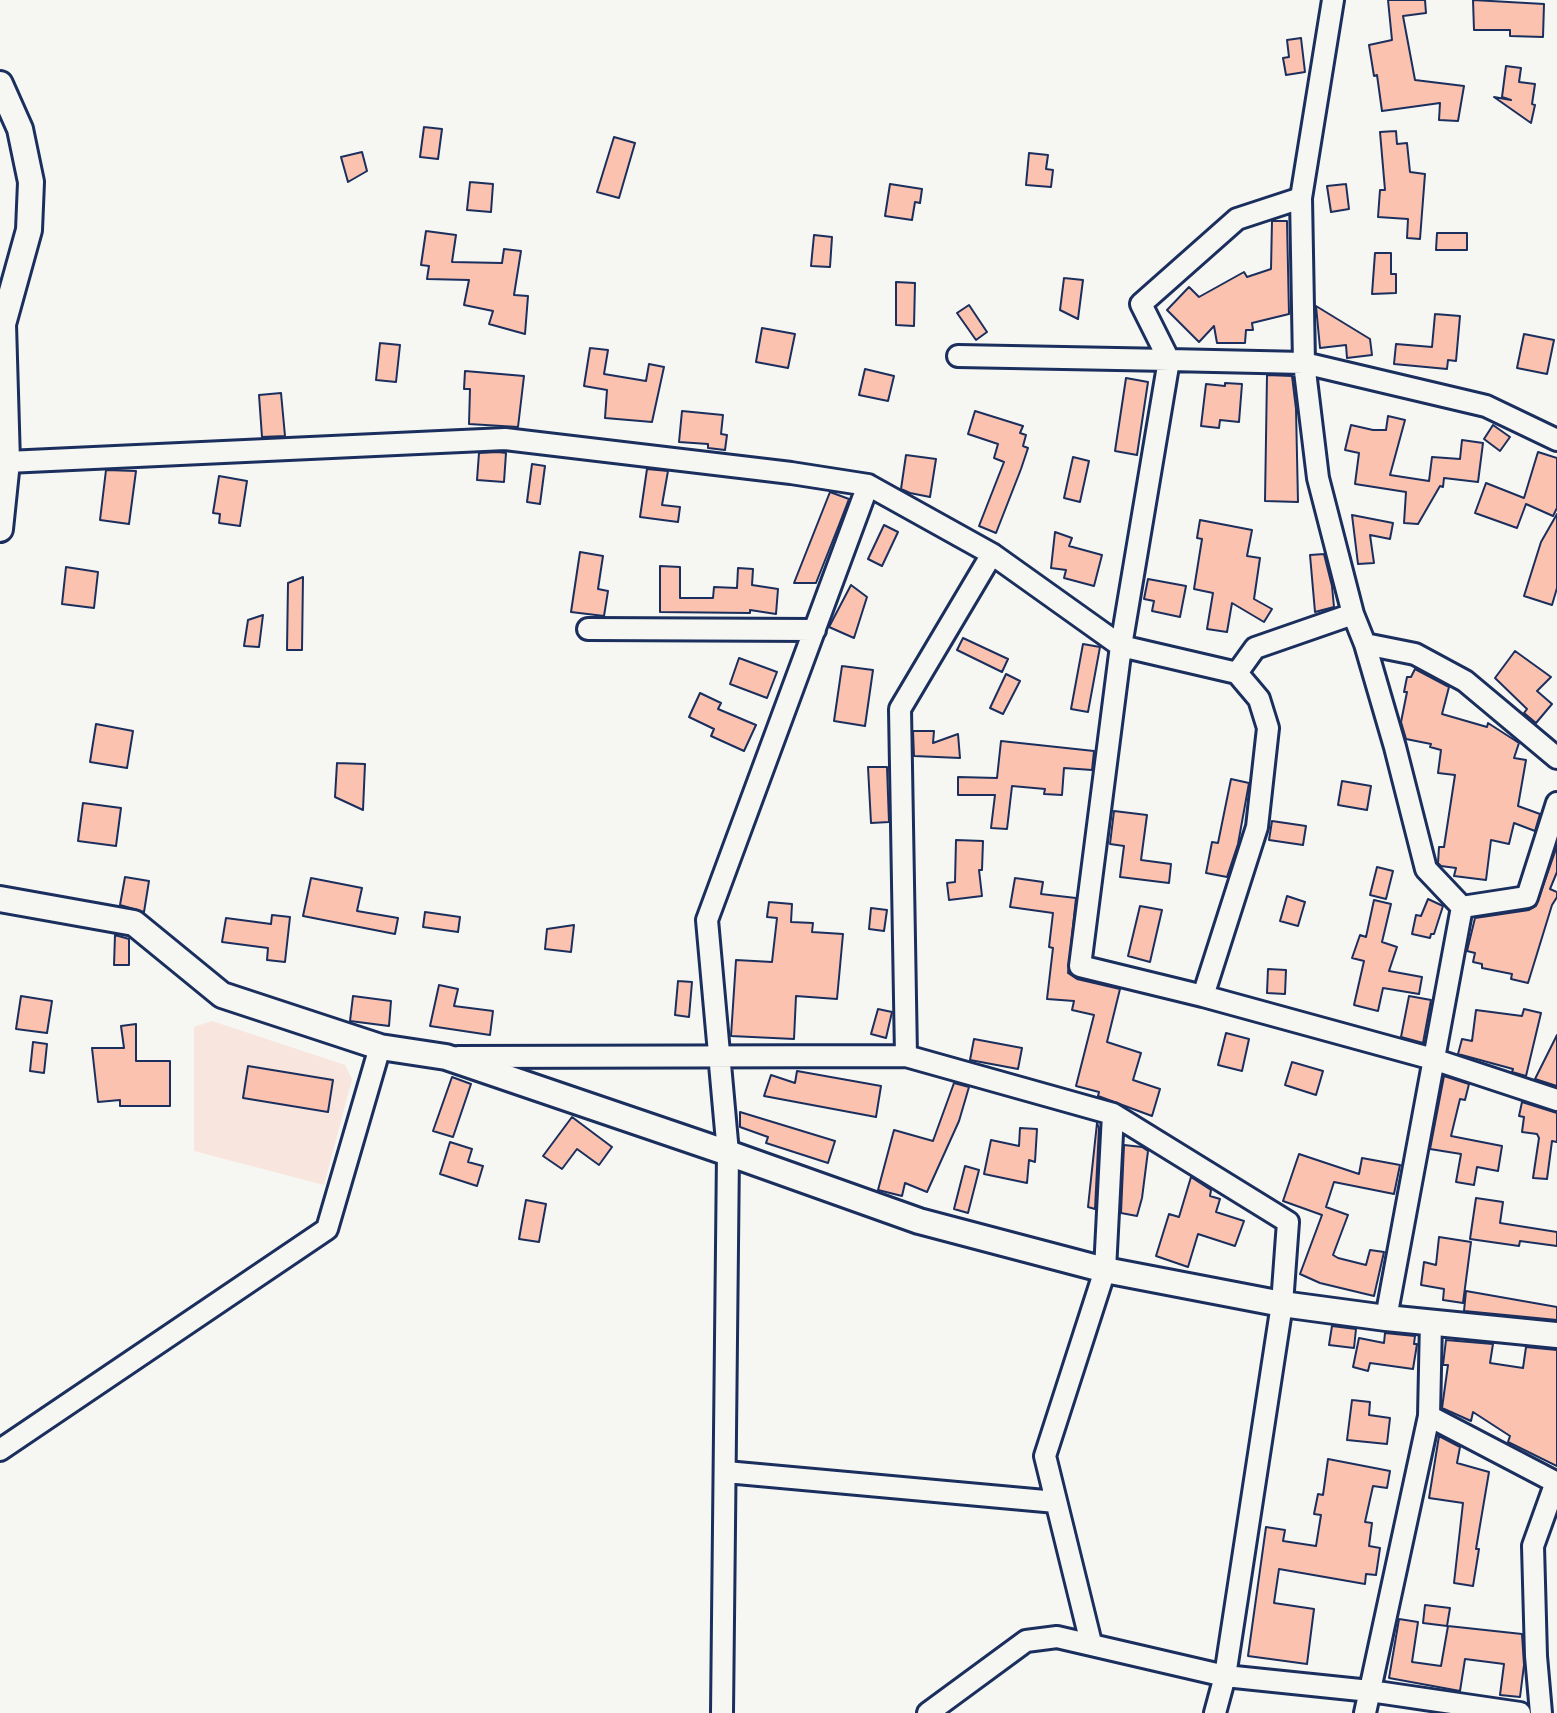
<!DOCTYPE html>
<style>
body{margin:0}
canvas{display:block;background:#f6f6f2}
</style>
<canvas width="1557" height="1713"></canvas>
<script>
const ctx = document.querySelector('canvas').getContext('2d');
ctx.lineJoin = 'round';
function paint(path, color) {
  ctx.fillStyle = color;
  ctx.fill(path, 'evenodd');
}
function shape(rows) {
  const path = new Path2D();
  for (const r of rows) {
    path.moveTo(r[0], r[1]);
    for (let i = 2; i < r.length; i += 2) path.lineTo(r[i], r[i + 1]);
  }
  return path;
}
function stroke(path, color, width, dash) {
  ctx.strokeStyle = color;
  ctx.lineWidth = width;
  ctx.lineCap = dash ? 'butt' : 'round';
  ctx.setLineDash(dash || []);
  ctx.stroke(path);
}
paint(shape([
 [212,1021,345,1065,352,1079,324,1185,194,1151,194,1027]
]), '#f8e6de');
const building = shape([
 [1388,0,1425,0,1426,13,1403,16,1415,80,1464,86,1458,121,1439,120,1440,103,1382,111,1377,75,1374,76,1369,45,1392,40,1388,0],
 [1473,0,1544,4,1543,37,1510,36,1510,30,1474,30,1473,0],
 [1301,38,1305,72,1286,75,1283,58,1289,57,1287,40,1301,38],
 [1506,66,1521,68,1519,82,1535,84,1532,104,1535,105,1531,123,1494,97,1511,100,1502,97,1506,66],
 [424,127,442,129,438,159,420,157,424,127],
 [1396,131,1397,144,1407,143,1410,172,1425,174,1420,239,1407,238,1408,219,1378,217,1380,190,1385,190,1380,132,1396,131],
 [614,137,635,143,619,198,597,192,614,137],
 [362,152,367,171,348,182,341,157,362,152],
 [1029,153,1048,155,1046,169,1053,170,1051,187,1026,185,1029,153],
 [470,182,493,184,491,212,467,210,470,182],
 [890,184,922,189,920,203,915,202,912,220,885,216,890,184],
 [1346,184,1349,209,1331,212,1327,186,1346,184],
 [1272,221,1287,221,1289,314,1252,323,1253,330,1246,330,1245,343,1217,343,1214,326,1199,342,1167,310,1189,287,1199,297,1244,272,1247,277,1271,269,1272,221],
 [426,231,456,235,452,262,502,263,504,249,521,251,514,295,528,296,525,334,489,324,493,311,464,305,469,280,427,279,429,266,421,265,426,231],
 [1437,233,1467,233,1467,250,1436,250,1437,233],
 [814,235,832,237,830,267,811,266,814,235],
 [1375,253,1391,253,1391,274,1396,274,1396,293,1372,294,1375,253],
 [1064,278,1083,280,1078,319,1060,310,1064,278],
 [896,282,915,283,914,326,896,325,896,282],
 [969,305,987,332,976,340,957,313,969,305],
 [1316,306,1370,339,1372,355,1347,358,1346,345,1320,348,1316,306],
 [1435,314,1460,316,1456,361,1448,360,1447,369,1394,364,1396,344,1432,347,1435,314],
 [762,328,795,334,788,368,756,362,762,328],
 [1524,334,1554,340,1547,374,1517,368,1524,334],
 [380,343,400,345,396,382,376,380,380,343],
 [590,348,608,350,604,374,646,381,649,364,664,367,652,422,605,418,607,390,584,386,590,348],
 [865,369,894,376,888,401,859,395,865,369],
 [465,371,524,376,518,427,469,424,470,389,464,389,465,371],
 [1267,375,1292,376,1296,409,1298,502,1265,501,1267,375],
 [1126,378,1148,382,1137,455,1115,451,1126,378],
 [1225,383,1242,384,1239,422,1220,420,1219,428,1201,426,1206,384,1225,386,1225,383],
 [281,393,285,436,262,437,259,395,281,393],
 [682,411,723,415,721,434,727,435,725,450,708,448,708,444,679,442,682,411],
 [975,411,1023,426,1020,433,1026,435,1023,446,1028,448,1021,469,996,533,979,526,1004,462,994,458,998,444,968,434,975,411],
 [1388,416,1405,420,1390,475,1429,481,1432,457,1460,459,1462,440,1483,443,1478,482,1444,478,1443,487,1440,486,1418,524,1404,523,1406,492,1355,484,1359,453,1345,450,1351,425,1373,430,1386,430,1388,416],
 [1493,425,1510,437,1500,451,1484,439,1493,425],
 [498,452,506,453,504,482,477,480,479,453,498,452],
 [1538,452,1557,458,1557,508,1553,516,1526,504,1517,528,1475,513,1486,483,1524,498,1538,452],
 [906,455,936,459,930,497,910,493,901,489,906,455],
 [1073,457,1089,461,1080,502,1064,498,1073,457],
 [532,464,545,466,540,504,527,502,532,464],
 [647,469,668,471,662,505,680,507,678,522,640,517,647,469],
 [106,470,136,471,129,524,100,520,106,470],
 [219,476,247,481,240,526,219,523,220,514,213,513,219,476],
 [830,492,849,499,839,525,816,583,794,583,830,492],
 [1557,514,1557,588,1552,605,1524,596,1541,542,1557,514],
 [1352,515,1393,523,1390,539,1370,535,1374,563,1358,564,1352,515],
 [1200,520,1252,530,1247,556,1260,558,1254,599,1272,609,1264,622,1232,603,1227,632,1207,629,1213,593,1194,589,1202,539,1197,538,1200,520],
 [884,525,898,532,882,566,868,559,884,525],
 [1055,532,1072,538,1069,546,1102,555,1094,586,1064,578,1066,570,1051,568,1055,532],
 [580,552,603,556,598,589,608,591,604,616,571,612,580,552],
 [1324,554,1332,586,1334,607,1315,612,1310,555,1324,554],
 [660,566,680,567,680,598,713,598,714,587,737,588,738,568,753,569,752,585,778,589,776,614,750,610,750,613,660,612,660,566],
 [66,567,98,572,94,608,62,604,66,567],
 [303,577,302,650,287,650,288,583,303,577],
 [1148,579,1186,586,1180,617,1152,611,1154,601,1144,599,1148,579],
 [851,585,867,597,854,638,829,627,851,585],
 [263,615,259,647,244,646,248,620,263,615],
 [963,638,1008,659,1002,672,957,650,963,638],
 [1083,644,1100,647,1088,712,1071,709,1083,644],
 [1515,651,1551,677,1537,691,1552,704,1536,723,1524,713,1527,709,1495,678,1515,651],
 [739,658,777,672,767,698,730,684,739,658],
 [842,666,873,670,865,726,834,721,842,666],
 [1415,669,1449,687,1442,714,1487,727,1488,723,1519,743,1514,758,1526,760,1518,806,1540,814,1535,831,1514,823,1509,844,1491,840,1486,880,1454,876,1456,868,1441,866,1438,863,1439,847,1444,847,1455,775,1438,773,1441,750,1430,747,1431,744,1406,739,1401,722,1407,692,1404,692,1407,677,1411,677,1415,669],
 [1006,674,1020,681,1003,714,990,708,1006,674],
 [700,693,721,703,718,709,756,725,744,751,711,736,714,729,689,717,700,693],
 [96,724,133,731,127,768,90,762,96,724],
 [913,731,934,731,933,743,958,734,960,758,914,756,913,731],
 [1001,741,1094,751,1092,770,1064,768,1062,795,1044,794,1045,789,1012,786,1007,829,991,828,995,795,958,795,958,777,997,778,1001,741],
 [337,763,365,764,363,810,335,797,337,763],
 [868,767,887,767,889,822,871,823,868,767],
 [1231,779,1249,783,1238,844,1227,877,1206,873,1212,842,1218,843,1231,779],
 [1342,781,1371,786,1367,810,1338,805,1342,781],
 [83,803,121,808,116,846,78,841,83,803],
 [1114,811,1147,815,1141,860,1171,864,1169,883,1120,877,1124,846,1110,844,1114,811],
 [1272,821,1306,826,1303,845,1269,840,1272,821],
 [956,840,983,841,982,870,979,870,982,896,949,900,947,883,955,882,956,840],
 [1557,846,1557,872,1550,889,1557,892,1557,897,1552,905,1528,983,1511,979,1512,974,1482,968,1482,964,1473,962,1475,953,1467,951,1475,918,1529,910,1536,906,1557,846],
 [1377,867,1393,871,1386,899,1370,895,1377,867],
 [125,877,149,881,144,912,120,905,125,877],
 [311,878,362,888,357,911,398,918,395,934,303,916,311,878],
 [1015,878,1043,882,1041,894,1076,898,1068,973,1077,979,1120,989,1107,1042,1141,1053,1133,1080,1160,1089,1152,1116,1098,1096,1099,1092,1076,1086,1094,1015,1072,1010,1074,1001,1047,999,1053,948,1049,947,1053,913,1010,907,1015,878],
 [1287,896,1305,902,1298,926,1280,921,1287,896],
 [1428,899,1443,906,1434,934,1431,934,1430,938,1412,934,1416,915,1421,916,1428,899],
 [1374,900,1391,904,1382,942,1397,947,1389,971,1422,977,1419,994,1383,988,1378,1011,1354,1005,1364,961,1352,958,1360,935,1366,937,1374,900],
 [769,902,792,904,791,922,813,923,812,932,843,934,837,999,796,996,794,1039,731,1036,736,960,772,962,777,918,767,917,769,902],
 [1140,906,1162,910,1150,962,1128,956,1140,906],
 [871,908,887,910,884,931,869,929,871,908],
 [425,912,460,917,458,932,423,927,425,912],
 [272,915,290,917,285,962,267,960,268,948,222,942,226,918,271,924,272,915],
 [574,925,571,952,545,949,547,929,574,925],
 [115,935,129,939,129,965,114,965,115,935],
 [1268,969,1286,970,1285,994,1267,993,1268,969],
 [678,981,692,982,689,1017,675,1015,678,981],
 [439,985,458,989,454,1006,493,1011,490,1035,430,1026,439,985],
 [21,996,52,1001,47,1033,16,1029,21,996],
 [353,996,391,1001,389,1026,350,1021,353,996],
 [1409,996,1431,1000,1423,1043,1401,1037,1409,996],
 [878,1009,892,1012,886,1038,871,1034,878,1009],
 [1524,1009,1541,1013,1526,1076,1512,1072,1513,1069,1458,1054,1462,1039,1472,1041,1476,1010,1522,1016,1524,1009],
 [136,1024,136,1061,170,1061,170,1106,120,1106,120,1100,98,1102,92,1048,124,1048,121,1026,136,1024],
 [1226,1033,1249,1039,1242,1071,1218,1065,1226,1033],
 [1557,1035,1557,1086,1535,1079,1557,1035],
 [974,1039,1022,1048,1018,1069,970,1060,974,1039],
 [33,1042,47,1044,44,1073,30,1071,33,1042],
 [1292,1062,1323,1071,1316,1095,1285,1085,1292,1062],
 [248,1066,333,1080,328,1112,243,1098,248,1066],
 [797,1071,881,1086,876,1117,764,1096,771,1075,795,1083,797,1071],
 [1444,1076,1469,1084,1465,1100,1460,1099,1451,1136,1502,1146,1498,1171,1477,1167,1474,1185,1456,1182,1461,1154,1430,1149,1444,1076],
 [452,1077,471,1084,453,1137,433,1131,452,1077],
 [954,1083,969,1087,959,1121,927,1192,905,1183,902,1196,878,1190,894,1130,933,1141,954,1083],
 [1522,1102,1557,1113,1557,1142,1552,1141,1547,1179,1533,1178,1539,1138,1537,1134,1522,1132,1524,1117,1519,1116,1522,1102],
 [740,1112,835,1141,828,1163,766,1143,768,1137,740,1127,740,1112],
 [572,1117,612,1147,599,1165,577,1149,562,1169,543,1156,572,1117],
 [1097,1123,1099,1128,1095,1209,1088,1207,1097,1123],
 [1020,1128,1037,1129,1035,1162,1029,1160,1027,1183,984,1174,991,1140,1019,1146,1020,1128],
 [450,1142,472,1149,468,1162,483,1166,477,1186,440,1174,450,1142],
 [1124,1145,1142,1147,1148,1151,1142,1198,1137,1216,1121,1213,1124,1145],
 [1299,1154,1359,1174,1362,1158,1400,1165,1394,1194,1334,1182,1326,1207,1348,1215,1333,1255,1338,1258,1366,1265,1370,1250,1384,1252,1374,1296,1320,1283,1300,1274,1322,1215,1283,1201,1299,1154],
 [965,1166,979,1170,968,1213,954,1209,965,1166],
 [1191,1177,1211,1190,1210,1196,1220,1199,1216,1212,1244,1221,1235,1246,1198,1234,1188,1267,1156,1256,1169,1214,1179,1217,1191,1177],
 [1476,1198,1503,1202,1500,1223,1557,1232,1557,1246,1520,1241,1519,1246,1470,1239,1476,1198],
 [526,1200,546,1204,539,1242,519,1239,526,1200],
 [1439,1237,1471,1242,1463,1303,1443,1300,1444,1289,1421,1285,1424,1262,1436,1265,1439,1237],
 [1466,1291,1557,1307,1557,1320,1464,1311,1466,1291],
 [1332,1326,1356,1329,1354,1348,1329,1345,1332,1326],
 [1385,1333,1415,1336,1414,1344,1417,1344,1413,1369,1370,1363,1368,1371,1353,1367,1359,1338,1384,1343,1385,1333],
 [1446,1340,1493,1344,1490,1363,1523,1368,1526,1347,1557,1350,1557,1466,1508,1442,1510,1436,1473,1412,1471,1421,1442,1408,1448,1365,1443,1365,1446,1340],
 [1352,1400,1370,1402,1369,1415,1390,1418,1387,1444,1347,1440,1352,1400],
 [1439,1436,1460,1447,1457,1463,1489,1472,1476,1549,1479,1549,1473,1586,1454,1583,1463,1503,1429,1498,1439,1436],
 [1328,1459,1390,1471,1387,1488,1373,1486,1365,1522,1372,1523,1369,1546,1380,1548,1376,1575,1366,1574,1365,1584,1279,1569,1274,1603,1314,1609,1307,1664,1248,1656,1266,1527,1285,1530,1283,1541,1316,1546,1321,1515,1314,1514,1318,1494,1323,1495,1328,1459],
 [1425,1605,1450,1608,1447,1626,1423,1623,1425,1605],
 [1399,1619,1418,1622,1412,1662,1441,1666,1448,1626,1522,1634,1524,1665,1520,1697,1500,1695,1504,1664,1465,1659,1460,1691,1389,1678,1399,1619]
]);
paint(building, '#fbc2b0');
stroke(building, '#1b2f5e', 2);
const minor = shape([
 [1333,0,1301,198,1304,363,1318,478,1353,614,1365,644,1395,747,1426,869,1462,907,1527,897,1557,803],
 [958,356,1169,360,1141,304,1237,219,1301,198],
 [1557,440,1486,406,1304,363,1169,360,1121,646,1080,966,1203,996,1433,1059,1557,1100],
 [7,462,505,439,791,473,868,485,992,554,1121,646,1237,673,1259,699,1268,728,1257,827,1203,996],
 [588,629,815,630],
 [1365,644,1415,654,1465,681,1557,758],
 [1237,673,1255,648,1353,614],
 [906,1056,900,709,992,554],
 [458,1057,906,1056,1113,1114,1288,1222,1282,1304,1225,1676,1215,1713],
 [1386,1318,1462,907],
 [1429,1416,1557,1483],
 [0,1450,327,1229,380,1047],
 [726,1472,1056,1502],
 [1091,1643,1045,1456,1105,1270,1113,1114],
 [722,1713,728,1153,707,920,868,485],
 [928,1713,1026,1641,1057,1637,1225,1676,1370,1691,1520,1713],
 [1365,1713,1429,1416,1431,1321],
 [1541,1713,1536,1656,1533,1546,1556,1482]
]);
const tertiary = shape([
 [0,84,20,129,31,182,29,230,3,324,7,462,0,529],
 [0,899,134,923,222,995,380,1047,446,1057,728,1153,919,1221,1105,1270,1282,1304,1386,1318,1557,1335]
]);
stroke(minor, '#1b2f5e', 26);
stroke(tertiary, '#1b2f5e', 30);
stroke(minor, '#f6f6f2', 20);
stroke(tertiary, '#f6f6f2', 24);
</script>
